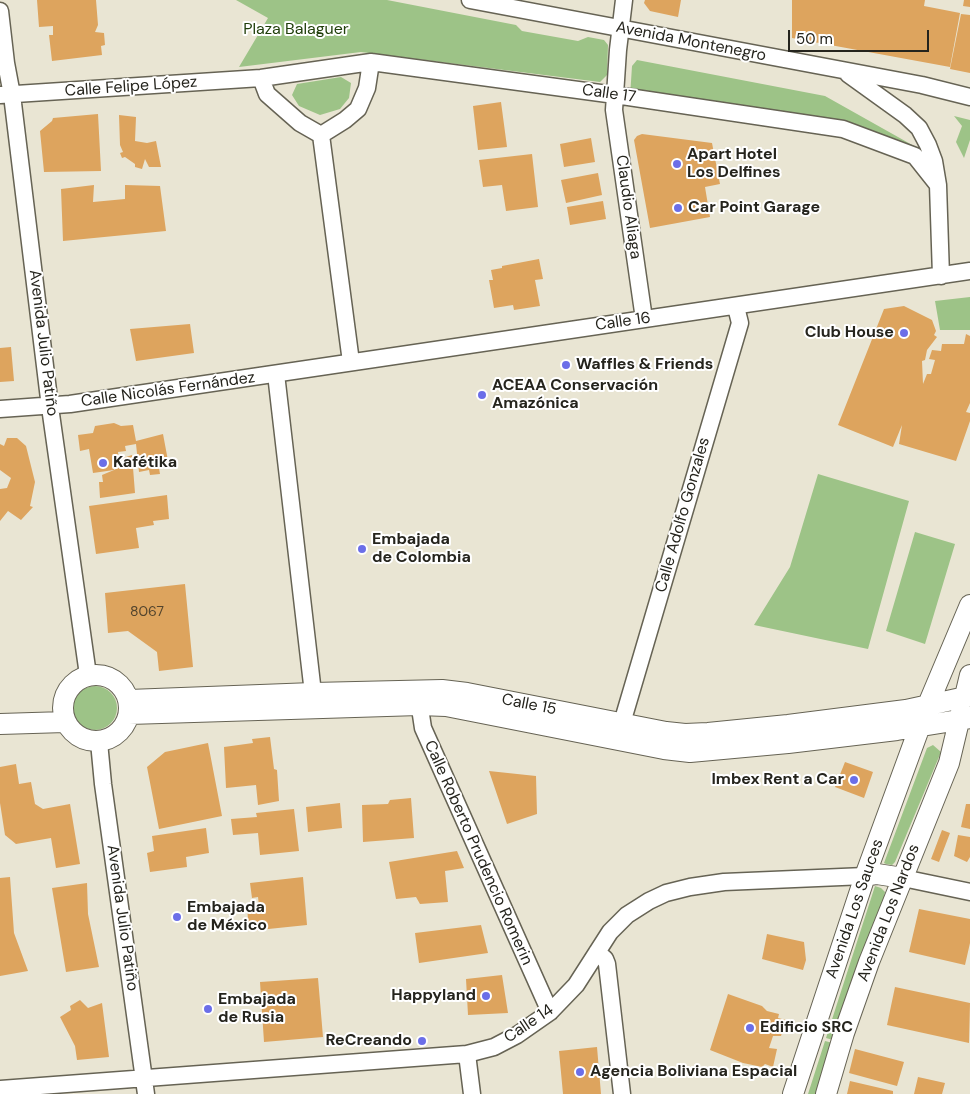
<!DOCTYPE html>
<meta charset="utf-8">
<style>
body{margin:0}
#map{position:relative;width:970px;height:1094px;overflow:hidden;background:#e9e5d3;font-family:"DM Sans",sans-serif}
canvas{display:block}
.scale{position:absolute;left:788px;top:30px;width:141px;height:22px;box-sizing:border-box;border:2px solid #25241d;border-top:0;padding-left:6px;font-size:15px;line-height:18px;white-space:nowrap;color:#25241d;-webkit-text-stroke:4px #fff;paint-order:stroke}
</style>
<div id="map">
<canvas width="970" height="1094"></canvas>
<div class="scale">50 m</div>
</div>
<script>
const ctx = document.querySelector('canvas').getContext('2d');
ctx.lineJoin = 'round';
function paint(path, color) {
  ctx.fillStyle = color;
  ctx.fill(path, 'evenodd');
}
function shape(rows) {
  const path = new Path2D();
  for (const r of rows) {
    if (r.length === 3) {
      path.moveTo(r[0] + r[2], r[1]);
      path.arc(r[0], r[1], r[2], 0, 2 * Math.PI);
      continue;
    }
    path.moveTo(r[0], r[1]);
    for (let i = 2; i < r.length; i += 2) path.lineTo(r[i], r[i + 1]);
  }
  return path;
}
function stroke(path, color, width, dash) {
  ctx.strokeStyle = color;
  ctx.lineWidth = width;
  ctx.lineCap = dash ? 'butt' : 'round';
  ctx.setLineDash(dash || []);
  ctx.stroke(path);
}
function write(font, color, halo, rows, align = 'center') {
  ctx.font = font + ' "DM Sans",sans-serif';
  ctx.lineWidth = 4;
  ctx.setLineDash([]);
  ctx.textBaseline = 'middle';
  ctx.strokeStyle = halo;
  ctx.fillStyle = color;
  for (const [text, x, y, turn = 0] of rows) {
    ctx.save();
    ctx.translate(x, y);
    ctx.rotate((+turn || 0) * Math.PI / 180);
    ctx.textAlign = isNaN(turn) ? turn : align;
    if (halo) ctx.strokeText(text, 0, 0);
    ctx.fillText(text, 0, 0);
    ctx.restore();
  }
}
paint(shape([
 [236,0,387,0,516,25,522,31,578,41,588,37,604,40,608,45,607,75,600,82,361,52,239,67,268,18],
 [637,60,825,96,914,146,923,159,906,148,630,97,632,66],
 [341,77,351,83,349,98,340,109,320,115,299,106,292,95,297,84],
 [954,116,970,120,970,140,964,158,956,142,962,126],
 [970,297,970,330,940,330,935,301],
 [818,474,909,501,868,649,754,625,790,567],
 [915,532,955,544,925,644,886,631],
 [95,708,22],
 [933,745,941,752,895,862,892,865,886,864,884,863,927,748],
 [875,886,881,888,885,892,884,897,833,1040,826,1038],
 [825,1041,833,1043,817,1094,808,1094]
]), '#9dc387');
paint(shape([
 [37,0,96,0,98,25,95,32,104,33,105,45,101,46,102,55,52,61,49,35,53,35,53,26,39,27],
 [645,0,681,0,678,17,650,11,644,3],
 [792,0,925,0,924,6,960,13,950,67,792,38],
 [964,0,970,0,970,7,963,6],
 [961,14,970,15,970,73,950,69],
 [501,102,507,147,478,150,473,106],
 [98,114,101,171,44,172,40,131,52,121,53,118],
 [119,115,136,117,135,141,147,143,156,141,161,167,149,167,145,159,142,169,135,167,135,164,125,157,122,158,120,153,123,152,120,145],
 [642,134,712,143,720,184,705,187,710,217,650,228,634,140,637,136],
 [591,138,595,162,564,167,560,144],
 [532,154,538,207,506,211,502,185,483,187,479,160],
 [598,173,602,195,566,203,561,180],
 [94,185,93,202,125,199,125,185,160,186,166,231,63,241,61,189],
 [603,201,606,219,570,225,567,207],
 [539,259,543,279,535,280,540,306,514,310,513,305,494,308,489,280,493,280,491,270,502,268,502,266],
 [904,306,932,320,936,331,934,335,937,337,927,350,925,360,922,361,923,384,927,374,931,374,935,360,929,359,932,350,941,351,942,344,964,344,966,334,970,336,970,403,966,412,970,413,970,421,956,461,899,444,902,425,893,447,838,425,884,309],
 [190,324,194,353,136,361,130,329],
 [11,347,14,381,0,382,0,348],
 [114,423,121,426,133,425,136,441,163,434,169,466,159,468,160,474,150,475,149,470,139,472,136,444,125,446,126,451,118,452,119,461,113,462,114,470,122,466,123,458,132,455,135,493,100,498,99,482,103,482,102,475,114,470,93,473,89,449,80,451,78,435,93,433,95,426],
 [7,438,17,438,26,446,35,482,30,506,33,507,21,520,8,511,0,521,0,489,7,488,11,478,0,470,0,444,4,446],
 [167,495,169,519,153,521,154,525,136,528,139,548,96,554,89,506],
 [185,584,193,667,159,671,157,652,128,631,108,633,105,593],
 [270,737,274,769,277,770,279,801,258,805,256,785,226,788,224,747,253,743,252,739],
 [208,743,222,816,159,829,147,767,165,752],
 [845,762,873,772,864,798,835,787],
 [16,764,19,784,31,782,35,804,43,809,70,804,80,864,56,868,51,838,16,844,5,835,0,803,0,767],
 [489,771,536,776,537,814,507,824],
 [411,798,414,838,363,842,362,805,388,804,390,800],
 [340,803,342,828,308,832,306,807],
 [966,804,970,804,970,829,961,827],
 [294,809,299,851,260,855,258,833,233,835,231,819,257,817,256,813],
 [206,828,209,853,186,857,187,867,150,872,147,853,154,851,152,836],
 [942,830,950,833,939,862,931,859],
 [958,835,970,837,970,857,967,862,954,856],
 [457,851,464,868,445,871,448,902,420,904,416,897,396,899,389,862],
 [10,877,14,933,28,971,0,976,0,878],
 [303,877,307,925,249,931,247,907,259,906,258,897,252,898,250,883],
 [87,883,88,914,99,967,66,972,52,888],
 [919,909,970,919,970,943,965,965,909,952],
 [481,925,488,953,419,963,415,933],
 [767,934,804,942,806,960,803,970,762,959],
 [502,975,508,1013,468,1015,466,979],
 [318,978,323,1037,264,1042,260,982],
 [895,987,970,1003,969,1043,887,1025],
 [728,994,762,1006,767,1011,779,1014,778,1018,786,1020,781,1036,773,1036,769,1048,777,1049,773,1067,765,1064,762,1067,743,1063,710,1050],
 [80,1000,88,1008,102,1003,109,1057,77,1060,75,1046,60,1017,71,1010,70,1006],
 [597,1047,601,1094,563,1094,559,1051],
 [855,1049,904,1062,897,1086,849,1073],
 [918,1077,945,1083,942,1094,914,1094],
 [850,1081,893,1091,893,1094,847,1094]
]), '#dda45e');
const minor = shape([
 [470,0,922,85,970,97],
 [624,0,618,50,614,110,644,319],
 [0,11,6,63,12,95,50,407,88,675],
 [848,74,905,115,919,128,928,145,934,161,938,185,941,276],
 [261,78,267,94,300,123,321,135,345,120,358,109,367,88,371,62],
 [0,95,261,78,371,62,615,95,843,129,915,156,938,185],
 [321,135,351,362],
 [276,374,313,693],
 [0,409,70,404,970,271],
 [418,695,423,728,550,1012],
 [622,723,740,323,736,307],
 [99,742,103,784,146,1094],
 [903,878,970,892],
 [597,952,605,959,607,964,622,1094],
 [467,1054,472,1094],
 [0,1089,467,1054,494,1047,517,1035,550,1012,576,985,610,932,627,915,649,901,666,893,690,887,724,882,865,876]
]);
const tertiary = shape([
 [96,708,33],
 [129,700,313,693,442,690,467,693,666,732,685,734,708,733,788,725,906,710,970,696],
 [129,714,419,705,446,706,664,749,690,752,788,743,897,730,970,718],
 [0,724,65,722],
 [865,876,877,874,903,878],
 [793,1094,865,876,927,707,970,605],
 [826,1094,844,1033,869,962,949,763,970,675]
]);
stroke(minor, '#666354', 19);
stroke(tertiary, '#666354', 22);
stroke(minor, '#fff', 16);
stroke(tertiary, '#fff', 20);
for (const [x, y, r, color] of [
 [677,164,5,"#6b6ee8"],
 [678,208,5,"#6b6ee8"],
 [904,333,5,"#6b6ee8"],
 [566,365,5,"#6b6ee8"],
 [482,395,5,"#6b6ee8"],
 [103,463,5,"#6b6ee8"],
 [362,549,5,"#6b6ee8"],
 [854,780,5,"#6b6ee8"],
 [177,917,5,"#6b6ee8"],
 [486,996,5,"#6b6ee8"],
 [208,1009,5,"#6b6ee8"],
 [750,1028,5,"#6b6ee8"],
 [422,1041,5,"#6b6ee8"],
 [580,1072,5,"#6b6ee8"]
]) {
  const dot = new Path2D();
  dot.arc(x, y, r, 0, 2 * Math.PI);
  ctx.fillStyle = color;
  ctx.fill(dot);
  stroke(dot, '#fff', 2);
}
write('14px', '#53442d', null, [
 ["8067",147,612]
]);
write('16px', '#213f0b', '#fff', [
 ["Plaza Balaguer",296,30]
]);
write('16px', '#25241d', '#fff', [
 ["Avenida Montenegro",691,42,11],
 ["Calle Felipe López",131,87,-4],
 ["Calle 17",609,94,8],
 ["Claudio Aliaga",628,207,82],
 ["Calle 16",623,322,-8],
 ["Avenida Julio Patiño",43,343,83],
 ["Calle Nicolás Fernández",168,390,-8],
 ["Calle Adolfo Gonzales",683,515,-74],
 ["Calle 15",529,705,11],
 ["Calle Roberto Prudencio Romerin",478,853,66],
 ["Avenida Los Sauces",855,909,-71],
 ["Avenida Los Nardos",889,913,-69],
 ["Avenida Julio Patiño",122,918,82],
 ["Calle 14",529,1024,-34]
]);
write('bold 16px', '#25241d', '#fff', [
 ["Apart Hotel",687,155],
 ["Los Delfines",687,173],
 ["Car Point Garage",688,208],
 ["Club House",894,333,"right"],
 ["Waffles & Friends",576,365],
 ["ACEAA Conservación",492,386],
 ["Amazónica",492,404],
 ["Kafétika",113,463],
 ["Embajada",372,540],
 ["de Colombia",372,558],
 ["Imbex Rent a Car",844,780,"right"],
 ["Embajada",187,908],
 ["de México",187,926],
 ["Happyland",476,996,"right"],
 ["Embajada",218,1000],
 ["de Rusia",218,1018],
 ["Edificio SRC",760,1028],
 ["ReCreando",412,1041,"right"],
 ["Agencia Boliviana Espacial",590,1072]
], 'left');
</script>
